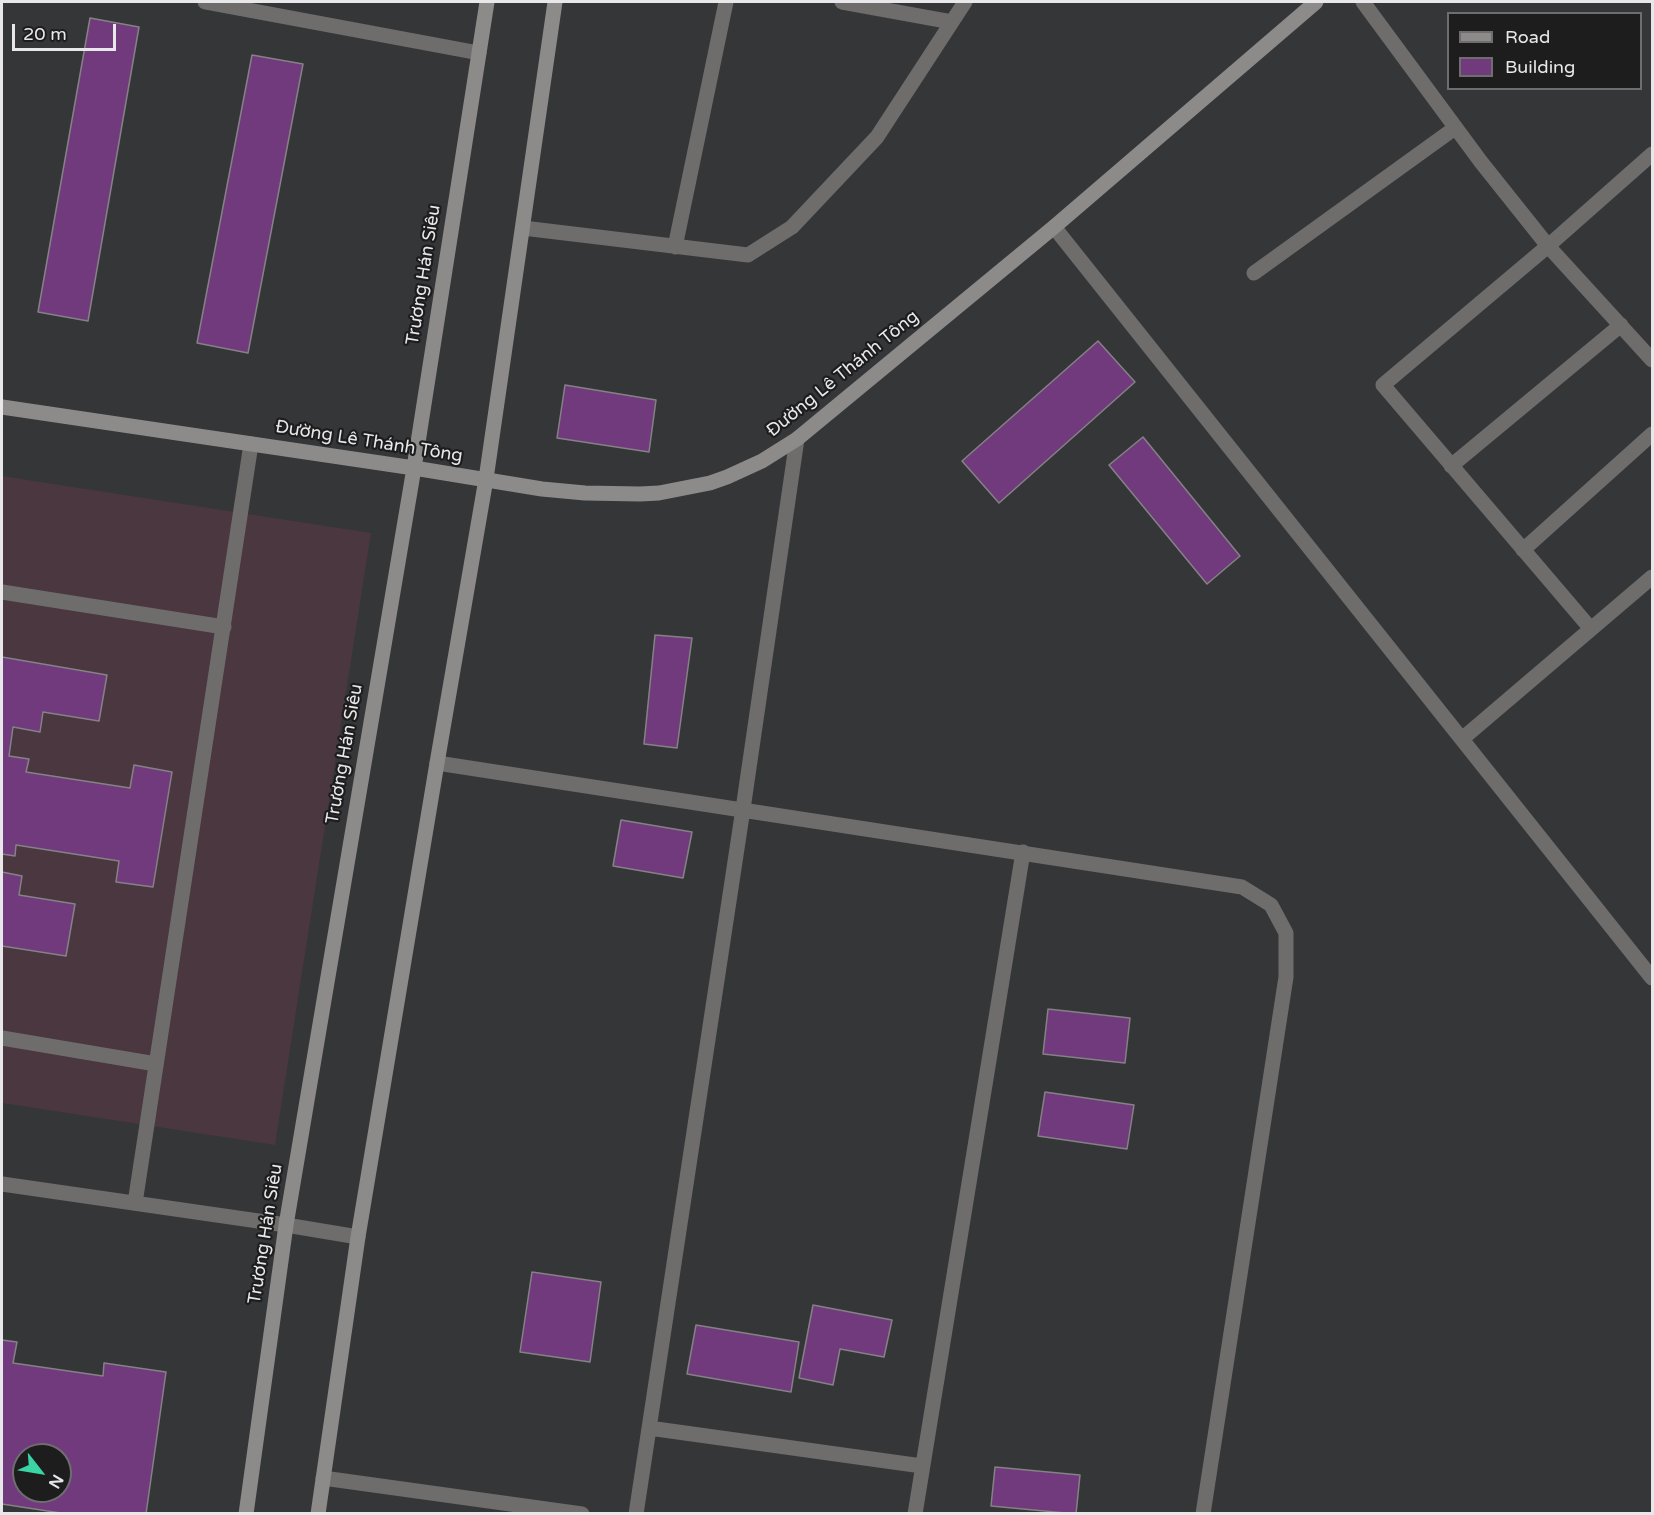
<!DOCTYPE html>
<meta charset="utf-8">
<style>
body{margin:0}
#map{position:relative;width:1654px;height:1515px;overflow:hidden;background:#353638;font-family:"Varela Round",sans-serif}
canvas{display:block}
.frame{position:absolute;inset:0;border:3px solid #e8e8ea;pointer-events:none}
.legend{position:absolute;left:1447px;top:12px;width:195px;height:78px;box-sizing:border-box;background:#1d1d1e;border:2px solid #6e6e70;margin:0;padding:8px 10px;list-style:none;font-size:18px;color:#e8e8ea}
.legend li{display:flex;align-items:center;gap:12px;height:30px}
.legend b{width:30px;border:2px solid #6e6e70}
.north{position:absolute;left:12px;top:1443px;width:60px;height:60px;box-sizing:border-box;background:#1d1d1e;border:2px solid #6e6e70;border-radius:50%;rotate:121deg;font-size:16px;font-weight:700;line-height:24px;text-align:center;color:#e8e8ea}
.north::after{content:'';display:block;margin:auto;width:21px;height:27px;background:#3ad4a5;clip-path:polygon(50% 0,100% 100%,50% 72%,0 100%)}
.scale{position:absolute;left:12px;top:24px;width:104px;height:27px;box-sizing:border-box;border:3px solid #e8e8ea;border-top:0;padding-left:8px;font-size:18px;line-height:21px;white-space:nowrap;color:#e8e8ea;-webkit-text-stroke:4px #1d1d1e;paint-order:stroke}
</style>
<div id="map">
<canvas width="1654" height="1515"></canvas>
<div class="frame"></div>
<ul class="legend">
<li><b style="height:8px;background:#8d8b8a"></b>Road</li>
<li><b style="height:16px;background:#703a7d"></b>Building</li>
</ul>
<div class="north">N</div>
<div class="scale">20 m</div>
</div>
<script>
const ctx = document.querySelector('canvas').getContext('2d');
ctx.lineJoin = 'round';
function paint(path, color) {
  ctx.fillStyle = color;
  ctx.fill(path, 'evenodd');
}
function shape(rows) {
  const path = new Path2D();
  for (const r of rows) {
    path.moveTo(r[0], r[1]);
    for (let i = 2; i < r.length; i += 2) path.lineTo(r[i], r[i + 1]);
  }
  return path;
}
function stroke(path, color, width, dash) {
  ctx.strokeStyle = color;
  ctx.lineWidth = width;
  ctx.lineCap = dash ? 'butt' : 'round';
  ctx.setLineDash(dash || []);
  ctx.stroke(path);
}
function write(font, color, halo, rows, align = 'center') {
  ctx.font = font + ' "Varela Round",sans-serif';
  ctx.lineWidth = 4.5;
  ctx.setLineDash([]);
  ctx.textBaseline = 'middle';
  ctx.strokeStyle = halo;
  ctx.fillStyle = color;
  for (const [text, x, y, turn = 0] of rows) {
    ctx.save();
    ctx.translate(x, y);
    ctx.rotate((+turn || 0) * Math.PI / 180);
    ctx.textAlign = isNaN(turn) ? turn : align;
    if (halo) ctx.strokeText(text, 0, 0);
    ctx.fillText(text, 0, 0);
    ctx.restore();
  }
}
paint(shape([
 [2,476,371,533,275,1145,2,1103]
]), '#4a3740');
const building = shape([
 [90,18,139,27,88,321,38,312,90,18],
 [252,55,303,64,248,353,197,343,252,55],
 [1098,341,1135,382,999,503,962,461,1098,341],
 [565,385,656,400,649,452,557,438,565,385],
 [1143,437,1240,556,1207,584,1109,465,1143,437],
 [655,635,692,638,677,748,644,744,655,635],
 [2,657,107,675,99,721,43,712,40,732,13,727,9,756,29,759,26,772,130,788,134,765,172,772,153,887,116,882,119,861,16,845,15,856,2,854,2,657],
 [621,820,692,832,683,878,613,866,621,820],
 [2,872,22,876,19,895,75,904,66,956,2,946,2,872],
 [1048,1009,1130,1018,1125,1063,1043,1054,1048,1009],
 [1045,1092,1134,1105,1127,1149,1038,1136,1045,1092],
 [532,1272,601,1282,590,1362,520,1352,532,1272],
 [813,1305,892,1320,884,1357,840,1349,833,1385,799,1378,813,1305],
 [696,1325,799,1342,791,1392,687,1374,696,1325],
 [2,1340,17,1342,13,1363,103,1376,104,1363,166,1372,146,1514,67,1514,2,1504,2,1340],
 [24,1455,60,1455,60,1491,24,1491,24,1455],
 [995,1467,1080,1475,1076,1514,991,1506,995,1467]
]);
paint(building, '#703a7d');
stroke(building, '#848285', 1.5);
stroke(shape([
 [2,592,224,627],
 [2,1038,156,1064],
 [135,1203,251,444]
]), '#6e6d6c', 15);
stroke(shape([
 [205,2,479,53],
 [842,2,952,22],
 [1363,2,1481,162,1548,246,1652,360],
 [1054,227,1652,978],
 [523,228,748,255,792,227,877,137,965,2],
 [675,247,726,2],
 [1254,273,1455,128],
 [1451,466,1621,325],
 [1523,550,1652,434],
 [1591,629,1383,385,1548,246,1652,154],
 [1462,739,1652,577],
 [437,763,1242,887,1271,905,1286,933,1286,977,1203,1514],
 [2,1184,286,1225,358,1237],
 [649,1428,922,1466],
 [323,1478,582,1514],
 [636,1514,743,809,797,439],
 [915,1514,1023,852]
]), '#6e6d6c', 15);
stroke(shape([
 [2,407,414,468,542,489,585,493,640,494,659,493,710,483,727,477,762,461,797,439,1054,227,1316,2],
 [246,1514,286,1225,414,468,487,2],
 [318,1514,358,1237,437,763,486,479,555,2]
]), '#8d8b8a', 15);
write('18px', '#e8e8ea', '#1d1d1e', [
 ["Trương Hán Siêu",424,275,-81],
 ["Đường Lê Thánh Tông",843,374,-39],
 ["Đường Lê Thánh Tông",369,442,9],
 ["Trương Hán Siêu",345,754,-80],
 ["Trương Hán Siêu",266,1234,-81]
]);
</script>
